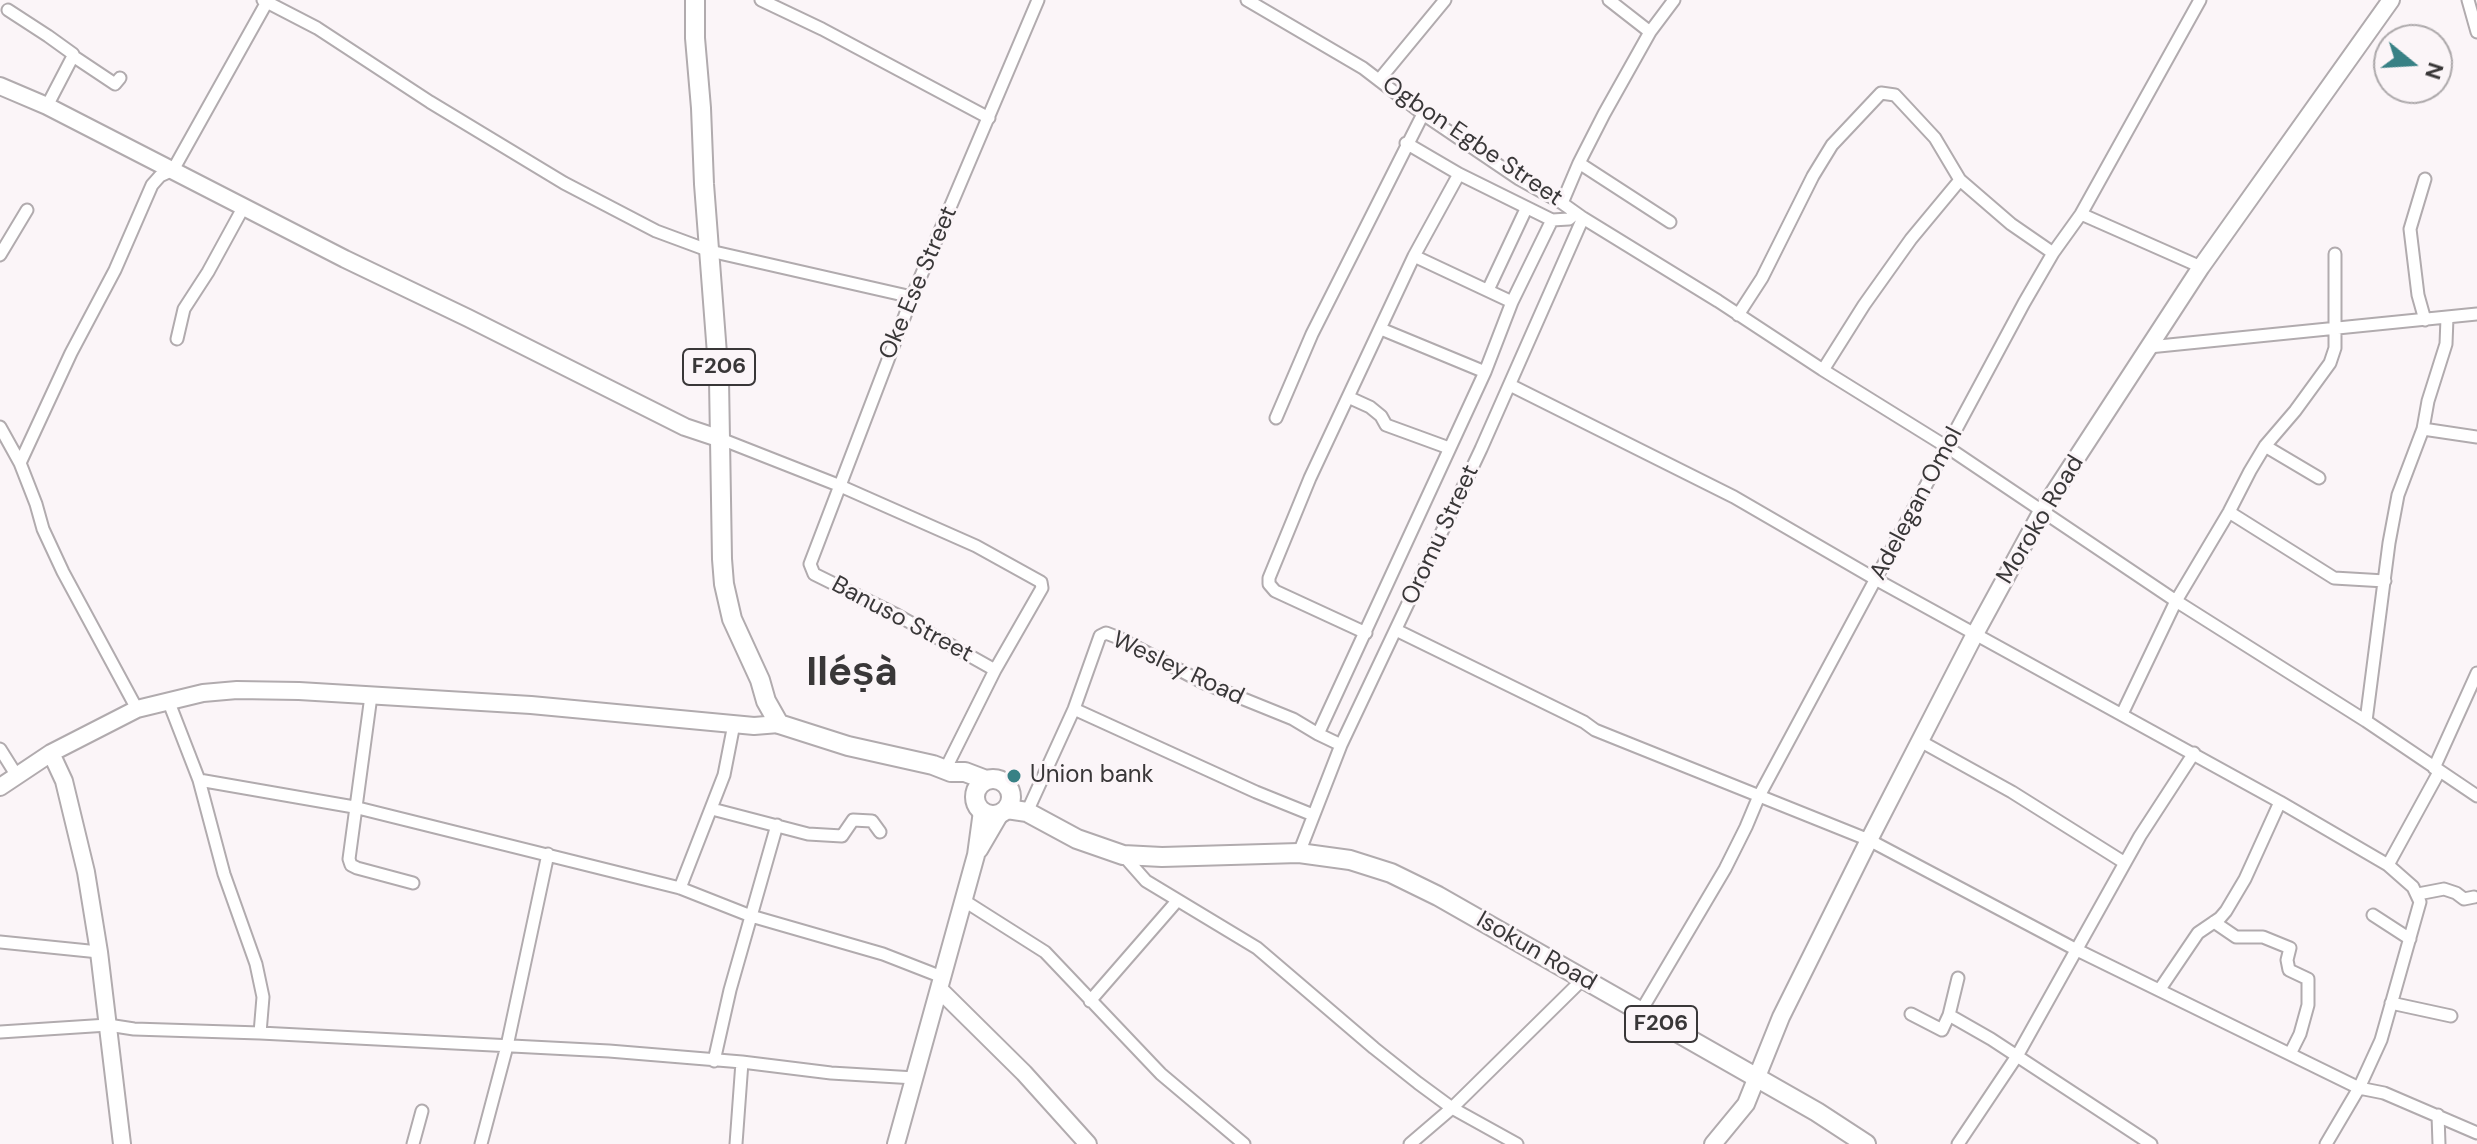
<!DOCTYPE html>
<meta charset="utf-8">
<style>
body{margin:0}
#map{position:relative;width:2477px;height:1144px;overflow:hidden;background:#fbf5f8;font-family:"DM Sans",sans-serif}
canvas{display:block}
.north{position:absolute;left:2373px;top:24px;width:80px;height:80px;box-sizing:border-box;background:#fbf5f8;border:2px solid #ada9ab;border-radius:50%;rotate:108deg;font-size:22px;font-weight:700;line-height:32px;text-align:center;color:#393738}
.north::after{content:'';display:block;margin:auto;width:28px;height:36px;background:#388185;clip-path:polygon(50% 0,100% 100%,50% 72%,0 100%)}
</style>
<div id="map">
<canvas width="2477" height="1144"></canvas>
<div class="north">N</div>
</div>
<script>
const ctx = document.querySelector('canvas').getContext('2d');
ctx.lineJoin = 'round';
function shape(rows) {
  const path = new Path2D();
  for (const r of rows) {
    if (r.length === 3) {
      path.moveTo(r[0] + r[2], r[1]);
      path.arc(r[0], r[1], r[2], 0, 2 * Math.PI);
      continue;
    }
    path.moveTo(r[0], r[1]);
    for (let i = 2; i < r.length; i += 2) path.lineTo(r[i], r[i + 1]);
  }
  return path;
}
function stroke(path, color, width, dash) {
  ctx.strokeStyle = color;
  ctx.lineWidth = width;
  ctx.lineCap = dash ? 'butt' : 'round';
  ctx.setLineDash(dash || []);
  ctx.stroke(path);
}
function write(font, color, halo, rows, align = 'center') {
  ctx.font = font + ' "DM Sans",sans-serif';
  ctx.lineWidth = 6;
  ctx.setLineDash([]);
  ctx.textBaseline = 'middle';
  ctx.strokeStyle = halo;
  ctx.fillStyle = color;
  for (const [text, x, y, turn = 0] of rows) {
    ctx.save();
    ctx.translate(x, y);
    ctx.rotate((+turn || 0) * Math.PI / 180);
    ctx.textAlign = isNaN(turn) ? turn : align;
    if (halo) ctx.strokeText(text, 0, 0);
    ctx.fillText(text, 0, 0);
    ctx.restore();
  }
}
const street = shape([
 [263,0,317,28,430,102,564,183,656,231,710,251,912,297],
 [761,0,822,29,989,118],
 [1247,0,1363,68,1423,114,1519,179,1562,203,1583,218,1718,301,1823,370,1947,447,2176,601,2366,721,2477,796],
 [1609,0,1650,32],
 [2468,0,2477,32],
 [8,10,48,36,73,54,74,57],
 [1379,80,1445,0],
 [47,106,72,58,76,58,115,84,120,78],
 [1406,143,1459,174,1552,220,1569,219,1576,213],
 [1579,163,1670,222],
 [1562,203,1579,163,1604,114,1650,32,1674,0],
 [2081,214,2201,267],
 [0,255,27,210],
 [1414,256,1512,302],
 [1488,290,1526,209],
 [1738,315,1762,278,1813,176,1832,145,1881,93,1895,95,1935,138,1960,180,2011,224,2053,253],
 [2425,320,2418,295,2410,229,2425,179],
 [1381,329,1485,372],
 [177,339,184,309,208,272,243,208],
 [2149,347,2477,314],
 [1823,370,1864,305,1911,239,1960,180],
 [1510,385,1734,497,1877,580,2280,802,2388,865,2413,887,2420,902,2381,1040,2359,1088,2326,1144],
 [1348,397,1370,407,1381,416,1386,425,1449,448],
 [1276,418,1312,334,1423,114],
 [0,427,20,463,36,504,43,529,63,572,137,709],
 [2423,429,2477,437],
 [721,439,838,485,976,546,1041,582,1042,588,995,670,945,770],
 [2265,446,2319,478],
 [20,463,71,353,115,270,152,185,160,176,173,170,268,0],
 [2229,512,2334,578,2385,581],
 [1396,630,1584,722,1595,730,1869,840,2075,949,2359,1088,2384,1093,2477,1133],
 [1366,633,1275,591,1269,584,1269,578,1310,478,1414,256,1459,174],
 [995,670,897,615,814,574,810,564,912,297,1038,0],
 [371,696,349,859,351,865,357,868,413,883],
 [168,700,199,780,224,874,256,964,263,997,260,1033],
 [1074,709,1256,792,1313,815],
 [2122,714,2176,601,2229,512,2250,471,2265,446,2295,411,2330,363,2335,348,2335,254],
 [2366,721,2389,543,2398,495,2423,429,2428,401,2446,344,2447,318],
 [1318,734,1485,372,1512,302,1552,220],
 [1920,741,2012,792,2125,863],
 [0,749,17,776],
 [2434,768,2477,673],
 [199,780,354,807,680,888,751,916,883,954,942,977],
 [712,809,808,834,842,836,853,820,872,821,880,832],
 [1027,812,1074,709,1100,636,1106,633,1119,638,1204,683,1293,719,1318,734,1341,745],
 [1299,853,1341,745,1481,449,1583,218],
 [1123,855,1146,881,1257,948,1374,1048,1418,1083,1452,1108,1517,1144],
 [2388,865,2439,772],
 [680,888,724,775,734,724],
 [2418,894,2444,889,2456,893,2464,899,2474,897],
 [963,900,1045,952,1161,1074,1244,1144],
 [2373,915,2410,939],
 [2214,922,2236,937,2263,937,2290,948,2287,960,2289,970,2308,979,2308,1005,2300,1034,2290,1054],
 [0,942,99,952],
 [1958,978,1949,1015,1991,1039,2151,1144],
 [2160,989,2198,933,2220,918,2226,911,2245,879,2280,802],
 [1090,1001,1177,901],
 [2391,1003,2451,1016],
 [1641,1011,1725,869,1746,827,1759,796,2024,303,2053,253,2081,214,2200,0],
 [1911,1014,1942,1030,1949,1015],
 [0,1032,108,1025,134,1029,260,1033,609,1051,742,1062,831,1073,915,1078],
 [714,1061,730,990,777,825],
 [2438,1115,2439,1144],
 [413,1144,422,1111],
 [481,1144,507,1046,548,854],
 [736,1144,742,1062],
 [1410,1144,1452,1108,1583,979],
 [1958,1144,2017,1056,2140,836,2194,753]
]);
const secondary = shape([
 [0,86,47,106,345,259,468,318,685,427,721,439],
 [51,753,64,781,86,872,99,952,122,1144],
 [0,787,51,753,137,709,203,693,237,690,299,691,531,705,754,726,779,724],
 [979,850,1000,814],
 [940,990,1024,1073,1088,1144],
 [896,1144,976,855,982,811],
 [1713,1144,1746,1104,1781,1017,1869,840,1975,634,2042,511,2201,267,2391,0]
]);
const primary = shape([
 [695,0,695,38,701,108,704,184,719,380,722,559,724,584,732,619,760,680,766,701,779,724,848,746,933,765,951,772,965,772,986,780],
 [993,797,18],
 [1007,809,1027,812,1077,839,1123,855,1162,857,1299,853,1350,860,1391,873,1438,896,1817,1112,1866,1144]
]);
stroke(street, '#b1abae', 15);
stroke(secondary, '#b1abae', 20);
stroke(primary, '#b1abae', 22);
stroke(street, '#fff', 11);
stroke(secondary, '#fff', 16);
stroke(primary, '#fff', 18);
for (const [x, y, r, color] of [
 [1014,776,8,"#388185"]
]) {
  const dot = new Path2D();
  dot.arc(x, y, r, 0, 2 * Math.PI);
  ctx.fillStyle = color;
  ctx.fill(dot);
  stroke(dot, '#fbf5f8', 3);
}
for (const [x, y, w] of [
 [719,367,72],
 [1661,1024,72]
]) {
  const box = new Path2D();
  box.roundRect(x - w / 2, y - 18, w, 36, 6);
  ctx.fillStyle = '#fbf5f8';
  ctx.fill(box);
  stroke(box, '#393738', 2);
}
write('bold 22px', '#393738', null, [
 ["F206",719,367],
 ["F206",1661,1024]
]);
write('24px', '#393738', '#fbf5f8', [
 ["Ogbon Egbe Street",1472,142,34],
 ["Oke Ese Street",919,283,-67],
 ["Adelegan Omol",1917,504,-62],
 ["Moroko Road",2041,520,-59],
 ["Oromu Street",1441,535,-65],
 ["Banuso Street",902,620,28],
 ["Wesley Road",1178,669,25],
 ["Isokun Road",1536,952,30]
]);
write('24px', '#393738', '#fbf5f8', [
 ["Union bank",1030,776]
], 'left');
write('bold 40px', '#393738', '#fbf5f8', [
 ["Iléṣà",852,675]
]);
</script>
